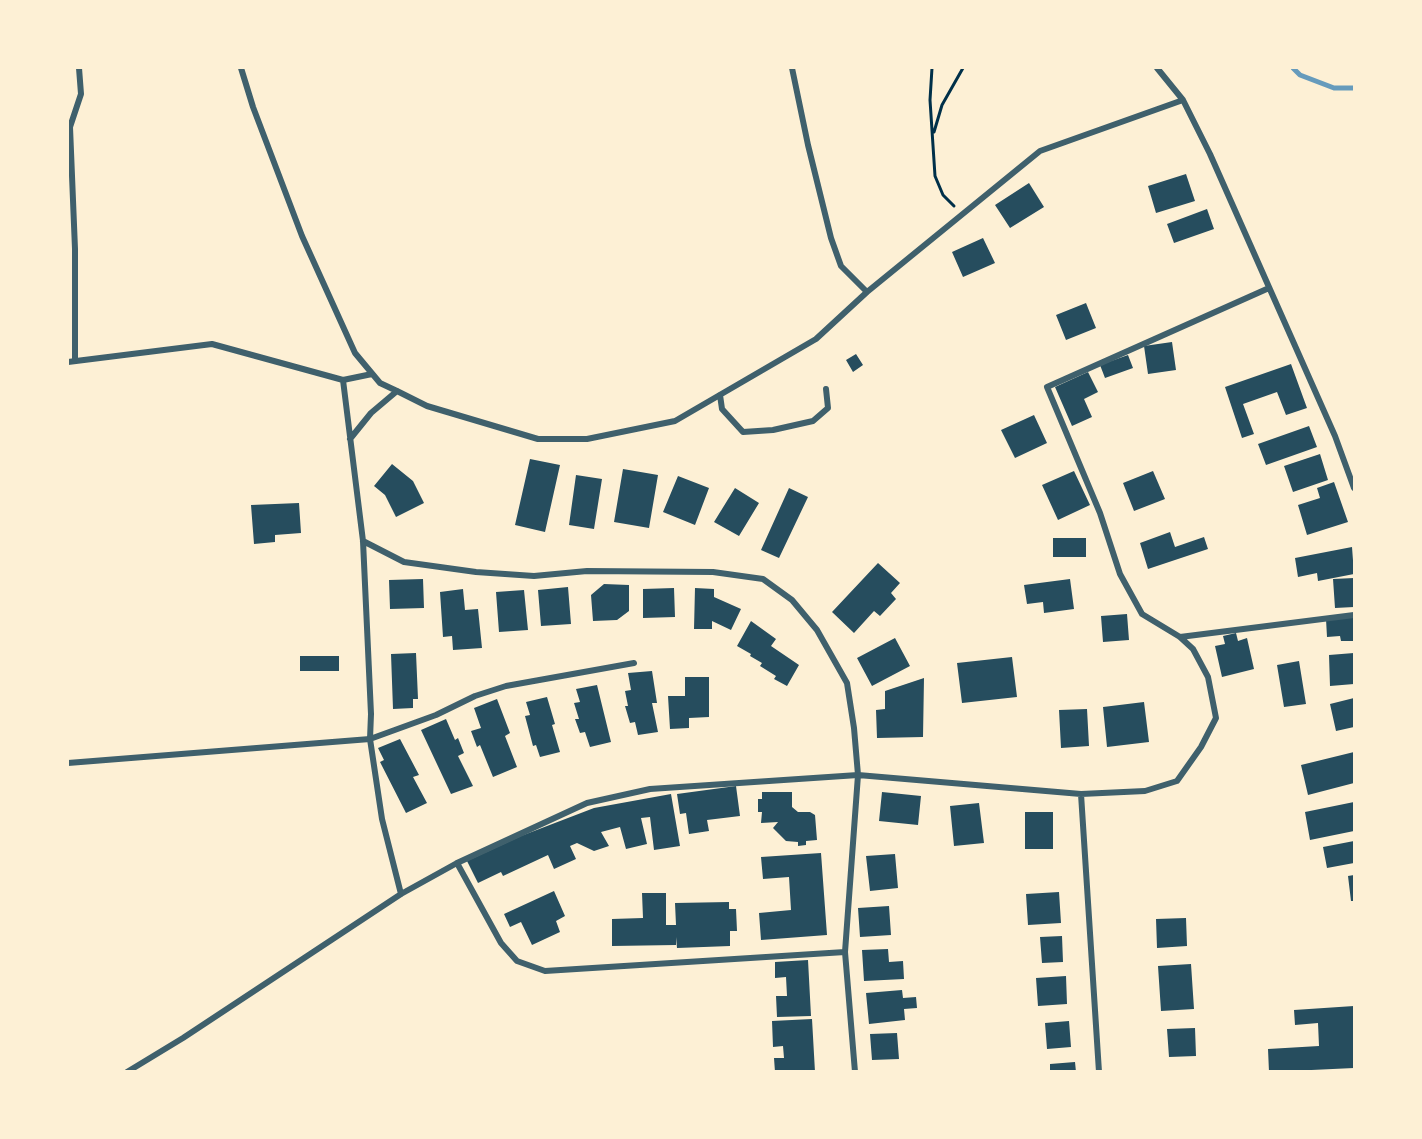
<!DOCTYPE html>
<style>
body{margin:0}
#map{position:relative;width:1422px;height:1139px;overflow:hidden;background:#fdf0d5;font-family:"IBM Plex Serif",serif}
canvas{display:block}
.frame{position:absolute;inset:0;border:69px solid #fdf0d5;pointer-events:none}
</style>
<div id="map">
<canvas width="1422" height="1139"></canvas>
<div class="frame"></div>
</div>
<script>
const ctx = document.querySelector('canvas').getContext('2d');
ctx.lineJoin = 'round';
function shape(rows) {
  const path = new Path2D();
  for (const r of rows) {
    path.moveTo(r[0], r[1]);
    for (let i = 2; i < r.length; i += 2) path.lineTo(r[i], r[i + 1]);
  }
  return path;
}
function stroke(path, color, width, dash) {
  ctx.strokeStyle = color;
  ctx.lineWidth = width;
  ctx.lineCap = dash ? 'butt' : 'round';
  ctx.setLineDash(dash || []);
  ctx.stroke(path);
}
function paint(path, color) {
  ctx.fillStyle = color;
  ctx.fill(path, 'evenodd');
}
stroke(shape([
 [1293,68,1300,75,1334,88,1354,88]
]), '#669bbc', 5);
paint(shape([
 [1186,174,1195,201,1156,213,1148,186],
 [1029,183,1044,207,1010,228,995,205],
 [1207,209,1214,229,1174,243,1167,224],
 [983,238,995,263,963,277,952,252],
 [1086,303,1096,328,1066,340,1056,315],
 [1172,342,1176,370,1148,374,1144,346],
 [856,354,863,365,853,372,846,360],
 [1128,355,1133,368,1105,378,1100,365],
 [1291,364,1307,408,1286,415,1277,392,1243,404,1254,434,1242,438,1225,387],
 [1088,372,1098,392,1084,399,1092,417,1072,426,1055,387],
 [1034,415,1047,443,1015,458,1001,430],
 [1309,426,1317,447,1266,465,1258,444],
 [1320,454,1328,480,1293,492,1284,466],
 [530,459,560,465,545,532,515,525],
 [392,464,413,481,424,503,396,517,385,495,374,486],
 [623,469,658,475,649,528,614,522],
 [1074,471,1090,505,1058,520,1042,485],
 [1153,471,1165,499,1134,511,1123,483],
 [576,475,602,479,594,529,569,525],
 [678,476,709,488,695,525,663,512],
 [1334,482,1348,522,1307,535,1298,505,1320,498,1317,488],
 [735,488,759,503,739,536,714,522],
 [789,488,808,497,779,558,761,550],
 [299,503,301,533,275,535,275,542,254,544,251,505],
 [1170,532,1175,547,1204,537,1208,549,1148,569,1140,543],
 [1053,538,1086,538,1086,557,1053,557],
 [1352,547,1354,574,1318,581,1317,573,1298,577,1295,558],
 [878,563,900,583,891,593,896,599,880,616,874,611,854,633,832,612],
 [1354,578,1354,607,1335,608,1333,579],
 [423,579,424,608,390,609,389,580],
 [1070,579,1074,609,1044,613,1043,602,1027,604,1024,585],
 [604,584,629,585,629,611,617,620,593,621,591,595],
 [568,587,571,624,541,626,538,590],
 [674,588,675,617,643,618,643,589],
 [695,588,714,589,714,597,741,609,731,630,712,621,712,629,694,629],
 [463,589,465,610,478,609,482,648,453,650,452,636,443,637,440,592],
 [524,590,528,630,499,632,496,592],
 [1127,614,1129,640,1103,642,1101,616],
 [1354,617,1354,641,1341,641,1340,636,1327,637,1326,619],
 [751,621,776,639,771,646,799,665,787,686,774,679,776,676,760,666,762,663,750,656,751,654,737,646],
 [1236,633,1238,641,1247,638,1254,669,1222,677,1215,646,1225,644,1223,636],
 [895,638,910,666,872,686,857,658],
 [416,653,418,699,413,699,413,708,393,709,391,654],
 [1354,653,1354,684,1330,686,1329,655],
 [300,656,339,656,339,671,300,671],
 [1012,657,1017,697,962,703,957,663],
 [1299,661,1306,704,1284,707,1277,665],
 [652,671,657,703,652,703,658,732,638,735,635,722,630,723,625,706,628,706,625,691,631,690,628,673],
 [685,677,709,677,709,717,689,718,689,728,670,729,668,696,685,696],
 [924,678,923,737,877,738,876,710,885,709,885,691],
 [597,685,611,742,590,747,585,732,580,733,575,719,579,719,574,703,580,702,576,689],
 [547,697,555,724,552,725,560,752,540,757,536,745,533,746,525,716,530,715,526,702],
 [1354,698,1354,727,1336,731,1330,704],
 [497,699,510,733,505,736,517,767,493,777,480,745,477,747,471,731,481,728,474,708],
 [1144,702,1149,742,1107,747,1103,707],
 [1087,709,1089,746,1061,748,1059,710],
 [446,719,455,740,458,738,464,753,458,756,473,786,451,794,421,730],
 [400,739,419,775,413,777,427,803,406,813,380,762,384,760,378,748],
 [1354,752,1354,783,1308,795,1301,765],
 [736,786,740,816,707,820,709,831,689,834,686,813,680,814,677,794],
 [762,792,792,792,792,807,798,812,810,812,815,815,817,840,806,841,806,845,798,846,798,842,786,841,773,828,778,822,761,823,762,812,758,812,758,799,762,799],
 [882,792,921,796,918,825,879,821],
 [671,794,680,846,654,850,650,817,641,818,647,844,626,849,620,827,601,832,609,846,594,851,577,843,570,846,576,859,554,869,548,855,503,876,501,872,478,883,467,861,521,836,594,808],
 [1354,802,1354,831,1310,840,1305,812],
 [979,803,984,843,954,846,950,806],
 [1025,812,1053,812,1053,849,1025,849],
 [1354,841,1354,863,1327,868,1323,847],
 [821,853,827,935,761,940,759,913,791,910,789,877,763,879,761,857],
 [895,854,898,888,870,891,866,856],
 [1354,875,1354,901,1351,901,1348,876],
 [554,891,565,916,556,921,560,932,532,945,521,922,510,927,504,914],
 [1059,892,1061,923,1028,925,1026,894],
 [642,893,666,893,666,925,676,925,675,903,729,902,729,909,736,909,737,931,730,931,730,946,677,948,676,937,676,945,612,946,612,919,643,918],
 [889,906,891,935,860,937,858,908],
 [1186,918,1187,946,1157,948,1156,919],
 [1062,936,1063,962,1042,963,1040,937],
 [888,949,889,962,903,961,904,979,864,981,862,950],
 [808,960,811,1016,777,1017,776,996,787,996,786,977,775,978,775,962],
 [1191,964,1194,1009,1161,1011,1158,966],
 [1066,976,1067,1004,1038,1006,1036,978],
 [902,990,903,998,916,997,917,1008,904,1009,905,1020,869,1024,866,993],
 [1354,1006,1354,1068,1269,1072,1268,1049,1319,1046,1318,1023,1295,1025,1294,1010],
 [812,1019,815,1072,775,1072,774,1058,784,1058,783,1046,773,1047,772,1021],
 [1069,1021,1071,1047,1047,1049,1045,1023],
 [1195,1028,1196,1056,1169,1057,1167,1029],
 [897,1033,899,1059,872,1060,870,1034],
 [1075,1062,1076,1072,1050,1072,1050,1064]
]), '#264d5e');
stroke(shape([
 [932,68,930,100,935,176,943,195,954,206],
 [934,132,942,105,963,68]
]), '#003049', 3);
stroke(shape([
 [241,68,253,107,302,236,355,353,380,383,397,391,427,406,538,439,587,439,675,421,816,339,867,292,1040,151,1183,100],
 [792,68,808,145,831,238,841,266,867,292],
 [1157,68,1183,100,1210,154,1335,436,1354,488],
 [75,361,75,249,70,127,81,94,79,68],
 [68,362,212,344,343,380,372,374],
 [343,380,363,541,371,714,370,739,382,819,401,894],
 [720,395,722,409,743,432,773,430,813,421,828,408,826,389],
 [350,439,371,413,397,391],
 [363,541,404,562,476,572,534,576,587,571,713,572,763,579,792,600,817,630,847,683,854,728,858,775,845,952,855,1072],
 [1180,637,1354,615],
 [68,763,370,739,436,715,475,696,506,686,634,663],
 [1081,794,1099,1072],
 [457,863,501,943,517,961,545,971,845,952],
 [127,1072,183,1038,401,894,457,863,587,803,650,789,858,775,1081,794,1145,791,1177,781,1201,747,1216,718,1208,677,1193,649,1180,637,1142,614,1120,574,1100,513,1047,387,1269,288]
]), '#3f606c', 6);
</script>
